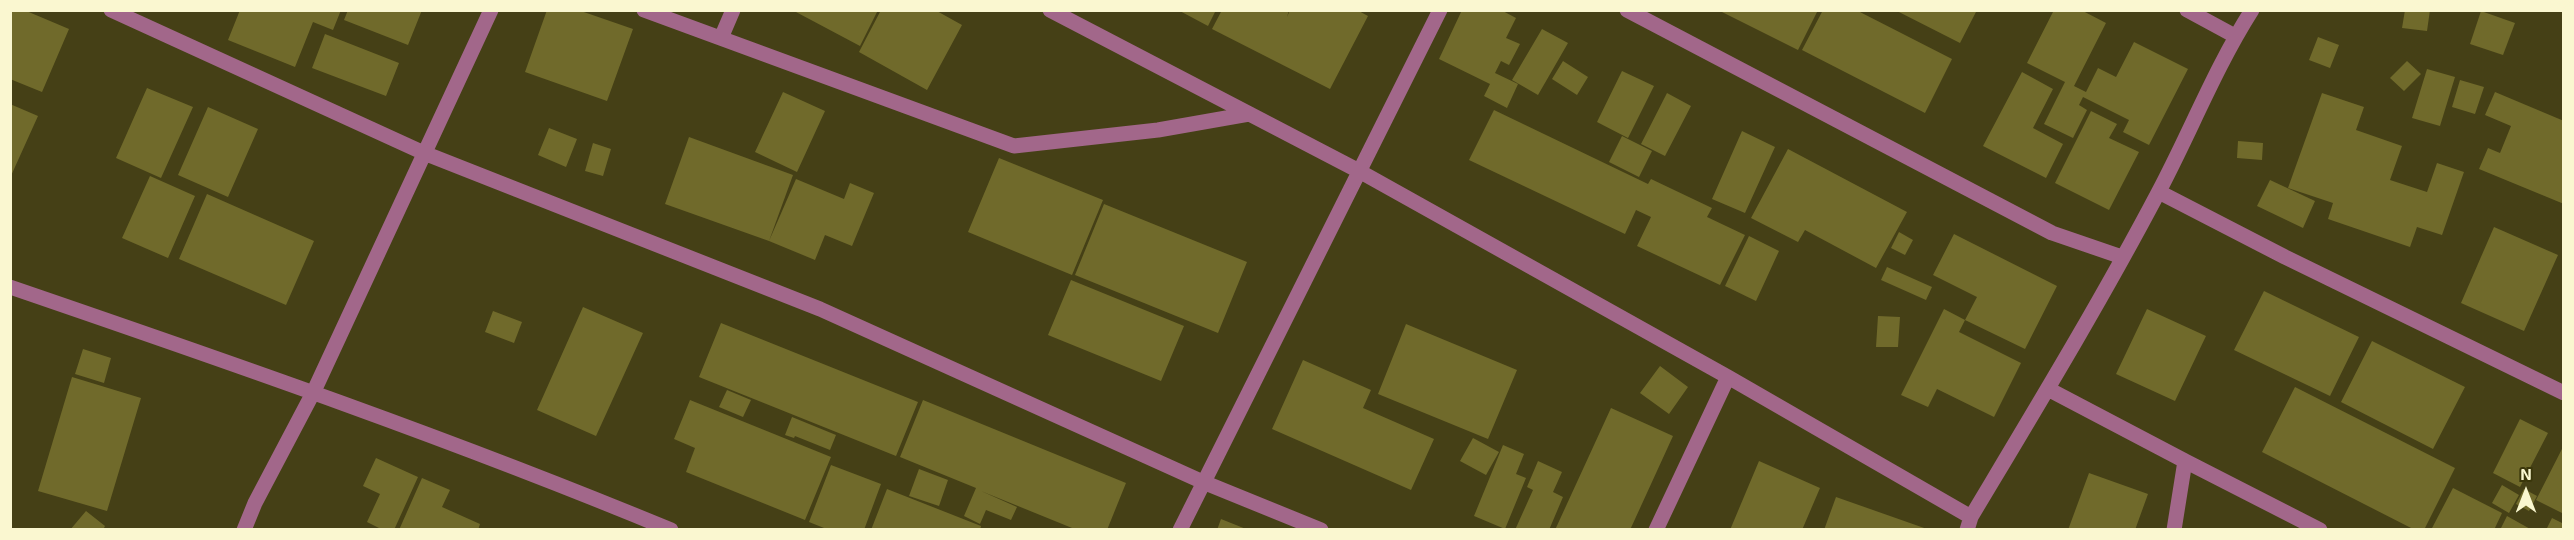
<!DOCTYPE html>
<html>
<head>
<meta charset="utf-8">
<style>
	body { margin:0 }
	#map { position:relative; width:2574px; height:540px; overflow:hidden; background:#454016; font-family:"Exo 2",sans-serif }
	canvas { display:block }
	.frame { position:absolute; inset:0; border:12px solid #faf7d0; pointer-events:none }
	.north { position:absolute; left:2496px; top:462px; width:60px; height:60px; -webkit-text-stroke:4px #3a360a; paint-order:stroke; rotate:0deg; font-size:16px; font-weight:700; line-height:24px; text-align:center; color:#faf7d0 }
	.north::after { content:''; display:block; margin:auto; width:21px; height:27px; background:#faf7d0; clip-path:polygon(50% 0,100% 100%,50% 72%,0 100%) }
</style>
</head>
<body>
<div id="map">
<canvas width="2574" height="540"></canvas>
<div class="frame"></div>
<div class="north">N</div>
</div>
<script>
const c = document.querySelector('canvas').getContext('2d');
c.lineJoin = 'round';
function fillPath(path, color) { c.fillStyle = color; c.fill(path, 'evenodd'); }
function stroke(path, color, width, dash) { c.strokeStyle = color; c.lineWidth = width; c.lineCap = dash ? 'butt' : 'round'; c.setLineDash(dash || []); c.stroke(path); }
fillPath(new Path2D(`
	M 10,10 L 24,10 L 69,29 L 42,92 L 10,79 Z
	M 240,10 L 341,10 L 333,30 L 313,22 L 295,67 L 228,40 Z
	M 348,10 L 422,10 L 408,45 L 344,20 Z
	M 547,10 L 578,10 L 633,29 L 607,101 L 525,72 Z
	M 797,10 L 878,10 L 860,46 L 796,12 Z
	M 881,10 L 935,10 L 962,25 L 927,90 L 859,52 Z
	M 1178,10 L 1216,10 L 1208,26 Z
	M 1222,10 L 1289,10 L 1287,17 L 1290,10 L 1357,10 L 1368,16 L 1330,89 L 1212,29 Z
	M 1462,10 L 1501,10 L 1516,18 L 1506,38 L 1520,44 L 1509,65 L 1501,61 L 1495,73 L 1518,84 L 1507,108 L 1484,96 L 1490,84 L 1439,59 Z
	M 1718,10 L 1818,10 L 1798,50 Z
	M 1823,10 L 1856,10 L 1952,59 L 1925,113 L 1802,50 Z
	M 1895,10 L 1977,10 L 1960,43 Z
	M 2054,10 L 2081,10 L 2106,23 L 2074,86 L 2086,92 L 2098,68 L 2116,77 L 2134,42 L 2188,69 L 2149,145 L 2123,132 L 2129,120 L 2083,97 L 2079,105 L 2087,110 L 2073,138 L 2044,124 L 2065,82 L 2027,63 Z
	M 2405,10 L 2430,10 L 2427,31 L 2402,28 Z
	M 2481,11 L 2515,23 L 2503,55 L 2470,44 Z
	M 1542,29 L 1568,43 L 1538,95 L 1512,80 Z
	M 325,34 L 399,63 L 386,96 L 312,68 Z
	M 2318,37 L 2339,45 L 2330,68 L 2309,60 Z
	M 1563,61 L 1588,77 L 1577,95 L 1552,79 Z
	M 2407,61 L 2421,74 L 2404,91 L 2390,78 Z
	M 2427,69 L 2455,77 L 2440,126 L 2412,118 Z
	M 1622,71 L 1654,86 L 1628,138 L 1597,122 Z
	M 2022,72 L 2053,89 L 2033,128 L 2063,144 L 2046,178 L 1983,146 Z
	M 2460,80 L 2484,87 L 2475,114 L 2452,107 Z
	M 147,88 L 193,107 L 161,178 L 116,158 Z
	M 783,92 L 825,111 L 797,172 L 755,152 Z
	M 2495,92 L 2564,121 L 2564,204 L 2479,169 L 2488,148 L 2500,153 L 2511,126 L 2485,115 Z
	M 1667,93 L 1691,106 L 1665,156 L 1641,144 Z
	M 2322,93 L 2364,107 L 2356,130 L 2402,146 L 2390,180 L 2427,192 L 2437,163 L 2464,172 L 2442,235 L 2417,227 L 2410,247 L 2328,219 L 2333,203 L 2288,188 Z
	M 10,104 L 38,116 L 10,178 Z
	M 208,107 L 258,129 L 228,197 L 178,175 Z
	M 1494,110 L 1648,184 L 1651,179 L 1712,208 L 1707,217 L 1745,235 L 1720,285 L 1637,246 L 1651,217 L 1636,210 L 1625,234 L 1469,160 Z
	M 2091,111 L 2117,124 L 2109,138 L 2139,152 L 2109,210 L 2055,183 Z
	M 549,128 L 577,139 L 566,167 L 538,155 Z
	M 1742,131 L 1775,147 L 1745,213 L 1712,199 Z
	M 1622,136 L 1652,151 L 1639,177 L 1609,162 Z
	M 689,137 L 793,175 L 769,241 L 665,204 Z
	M 2238,141 L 2263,143 L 2262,160 L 2237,158 Z
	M 593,143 L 611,149 L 603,176 L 585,171 Z
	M 1788,149 L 1907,212 L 1876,268 L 1805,230 L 1798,242 L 1751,218 Z
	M 999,158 L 1103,200 L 1072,275 L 968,232 Z
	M 150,176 L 195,196 L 168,258 L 122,238 Z
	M 796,179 L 844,199 L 850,183 L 874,193 L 852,246 L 825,235 L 815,260 L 769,241 Z
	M 2270,180 L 2315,201 L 2303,228 L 2257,206 Z
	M 207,194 L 314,241 L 286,305 L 179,259 Z
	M 1104,204 L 1247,262 L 1218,333 L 1075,275 Z
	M 2494,227 L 2558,255 L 2524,331 L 2461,303 Z
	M 1899,232 L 1913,240 L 1905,255 L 1891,248 Z
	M 1954,234 L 2057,286 L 2025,349 L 1965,320 L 1959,332 L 2021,363 L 1994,417 L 1937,389 L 1928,407 L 1901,395 L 1944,309 L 1965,320 L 1977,297 L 1933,275 Z
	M 1749,236 L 1779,251 L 1756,301 L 1725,286 Z
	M 1887,267 L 1932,287 L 1926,300 L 1881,280 Z
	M 1071,280 L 1184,326 L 1161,381 L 1048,335 Z
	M 2264,291 L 2359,337 L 2330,396 L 2234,350 Z
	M 583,307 L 643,333 L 596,436 L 537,410 Z
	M 2147,309 L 2206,336 L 2175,401 L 2116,374 Z
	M 493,311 L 522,322 L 514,343 L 485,332 Z
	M 1878,316 L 1900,317 L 1898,347 L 1876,347 Z
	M 721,323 L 918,402 L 896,456 L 699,377 Z
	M 1406,324 L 1517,370 L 1488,439 L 1378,394 Z
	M 2372,341 L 2465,387 L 2433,449 L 2341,402 Z
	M 83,349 L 111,358 L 104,383 L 75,374 Z
	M 1303,360 L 1371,390 L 1363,408 L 1434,439 L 1411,490 L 1272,429 Z
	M 1660,366 L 1688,387 L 1669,414 L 1640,393 Z
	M 72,377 L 141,398 L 107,511 L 38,491 Z
	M 2295,387 L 2455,468 L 2424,530 L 2415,530 L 2262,452 Z
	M 727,390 L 751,400 L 743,417 L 719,407 Z
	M 690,400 L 831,457 L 805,520 L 686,472 L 695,448 L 674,439 Z
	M 923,400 L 1126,483 L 1107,530 L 1077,530 L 981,491 L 1017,507 L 1011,520 L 986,510 L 980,524 L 964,516 L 976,488 L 900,457 Z
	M 1611,408 L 1673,436 L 1630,530 L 1555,530 Z
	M 792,417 L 836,435 L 830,450 L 795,436 L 794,438 L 785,435 Z
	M 2520,419 L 2548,433 L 2520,487 L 2493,473 Z
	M 1473,438 L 1499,452 L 1486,475 L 1460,461 Z
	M 1503,445 L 1524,454 L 1516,474 L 1526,478 L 1505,529 L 1474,516 Z
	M 2564,445 L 2564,514 L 2536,500 Z
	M 376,458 L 418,477 L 394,530 L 383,530 L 367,522 L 380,494 L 363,486 Z
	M 1538,461 L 1562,472 L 1553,492 L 1563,497 L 1549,530 L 1515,530 L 1533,490 L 1527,487 Z
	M 1759,461 L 1820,488 L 1802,530 L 1730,530 Z
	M 831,465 L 881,484 L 864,530 L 829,530 L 809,522 Z
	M 919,469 L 948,480 L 939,506 L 909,496 Z
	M 2089,473 L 2148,494 L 2135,530 L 2068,530 Z
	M 422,478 L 450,490 L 442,507 L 480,524 L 478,530 L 399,530 Z
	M 2502,485 L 2519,495 L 2509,513 L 2492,503 Z
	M 2453,488 L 2502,513 L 2494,530 L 2431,530 Z
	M 887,489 L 981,526 L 980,530 L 871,530 Z
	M 2524,489 L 2537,496 L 2529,511 L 2516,504 Z
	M 1836,497 L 1927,529 L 1927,530 L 1824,530 Z
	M 86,511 L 105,526 L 103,530 L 70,530 Z
	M 2507,516 L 2532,530 L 2500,530 Z
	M 2552,518 L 2564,524 L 2564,530 L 2546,530 Z
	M 1221,519 L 1246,529 L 1246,530 L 1217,530 Z`), '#706a2b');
stroke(new Path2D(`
	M 111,10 L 424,153 L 820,309 L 1203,482 L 1321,530
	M 644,10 L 1014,146 L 1158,130 L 1249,114
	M 1050,10 L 1359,171 L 1728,377 L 1971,517
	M 1627,10 L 2052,233 L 2122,257
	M 2187,10 L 2235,36
	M 721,38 L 733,10
	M 2159,192 L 2285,257 L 2564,393
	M 10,287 C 232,363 454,440 671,530
	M 2048,389 L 2185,461 L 2174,530
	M 2185,461 L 2320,530
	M 244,530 L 255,503 L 314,391 L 491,10
	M 1180,530 L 1440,10
	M 1656,530 L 1728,377
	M 1967,530 L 1971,517 C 2035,410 2100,303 2158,193 C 2190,133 2215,68 2252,10`), '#a2678a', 15);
</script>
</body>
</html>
